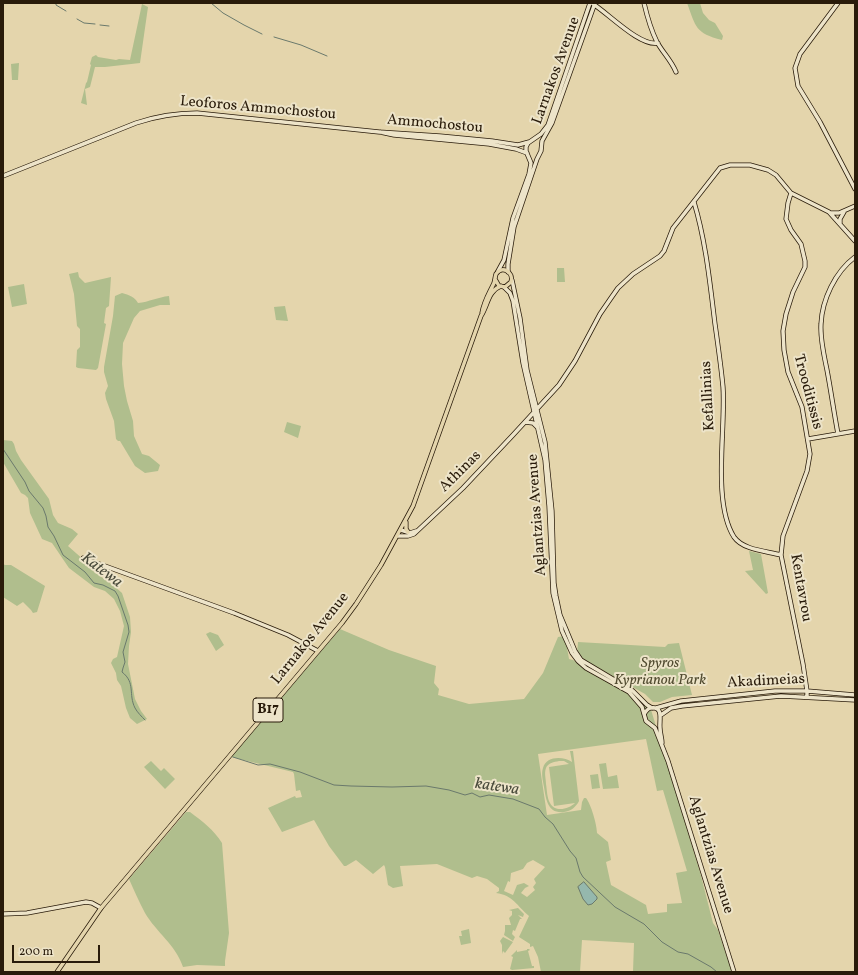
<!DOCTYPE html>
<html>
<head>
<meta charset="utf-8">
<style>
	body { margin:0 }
	#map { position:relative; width:858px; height:975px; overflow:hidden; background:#e4d5ac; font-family:Vollkorn,serif }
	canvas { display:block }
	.frame { position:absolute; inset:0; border:4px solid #291b0a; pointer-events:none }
	.scale { position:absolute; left:12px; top:945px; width:88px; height:18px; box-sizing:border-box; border:2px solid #291b0a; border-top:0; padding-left:5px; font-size:12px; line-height:14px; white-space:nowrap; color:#291b0a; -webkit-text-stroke:3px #ede4c9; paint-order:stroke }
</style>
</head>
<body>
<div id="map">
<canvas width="858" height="975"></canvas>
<div class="frame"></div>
<div class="scale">200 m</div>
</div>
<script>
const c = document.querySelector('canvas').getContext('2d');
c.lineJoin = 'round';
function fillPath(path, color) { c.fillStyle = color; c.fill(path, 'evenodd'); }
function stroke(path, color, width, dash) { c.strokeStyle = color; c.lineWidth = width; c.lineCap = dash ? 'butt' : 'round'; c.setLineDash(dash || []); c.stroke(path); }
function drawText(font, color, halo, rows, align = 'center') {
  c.font = font + ' Vollkorn,serif'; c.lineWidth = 4; c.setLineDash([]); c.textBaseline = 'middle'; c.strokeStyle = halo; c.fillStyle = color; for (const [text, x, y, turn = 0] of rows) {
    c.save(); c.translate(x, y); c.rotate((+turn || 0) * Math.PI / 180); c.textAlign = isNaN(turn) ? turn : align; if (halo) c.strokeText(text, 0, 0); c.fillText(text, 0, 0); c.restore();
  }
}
fillPath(new Path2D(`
	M 687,3 L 700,3 L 703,13 L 709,20 L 715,23 L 723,36 L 722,40 C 695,33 696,27 687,3 Z
	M 142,4 L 148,7 L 140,63 L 105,67 L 95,67 L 90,87 L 85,89 L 87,105 L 81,103 L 86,83 L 87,82 L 91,65 L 90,64 L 92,57 L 96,55 L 98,57 L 116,60 L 119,59 L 130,60 Z
	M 19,63 L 18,80 L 12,80 L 11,64 Z
	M 557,268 L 564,268 L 565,282 L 557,282 Z
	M 78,272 L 79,277 L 85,283 L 111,277 L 109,306 L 106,308 L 104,323 L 106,324 L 98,368 L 96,370 L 78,368 L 76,367 L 77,350 L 80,347 L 80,329 L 77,326 L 74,294 L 69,274 Z
	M 24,284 L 27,304 L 12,307 L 8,287 Z
	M 122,293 C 129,295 135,297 138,303 C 149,302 158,297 169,296 L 170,305 L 160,305 L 140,311 L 134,318 L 123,343 L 122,364 L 124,386 L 127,401 L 133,421 L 134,436 L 142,454 L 149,456 L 160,465 L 158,471 L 145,473 L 135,466 L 120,441 L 118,441 L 116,439 L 114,421 L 106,399 L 105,393 L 108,386 L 104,372 L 104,367 L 113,316 L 115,296 Z
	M 285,306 L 288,321 L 276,320 L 274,307 Z
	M 287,422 L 301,426 L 298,438 L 284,432 Z
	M 3,440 L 12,441 L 14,444 L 16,451 L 21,460 L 49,499 L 53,515 L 58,523 L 72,529 L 78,534 L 68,546 L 85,561 L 94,572 L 113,585 L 122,593 L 130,617 L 131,632 L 129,646 L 128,664 L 135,699 L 141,711 L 147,719 L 137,724 L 130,718 L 126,708 L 121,686 L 117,680 L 116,673 L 111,663 L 113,659 L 117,657 L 124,626 L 120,611 L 114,599 L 105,591 L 94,587 L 69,568 L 52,543 L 42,539 L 30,513 L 28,498 L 25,495 L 21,493 L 3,462 Z
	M 749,551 L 761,554 L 768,593 L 766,594 L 745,571 L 753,570 Z
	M 3,564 L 5,565 L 11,565 L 45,586 L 37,612 L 33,613 L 31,610 L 23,602 L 17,606 L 3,597 Z
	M 340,629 L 389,650 L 436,666 L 434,683 L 439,689 L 438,695 L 469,704 L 524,699 L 543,673 L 558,637 L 565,636 L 569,659 L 573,660 L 644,699 L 649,704 L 652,713 L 700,872 L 713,923 L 718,930 L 732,972 L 633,972 L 634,943 L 582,940 L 580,972 L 541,972 L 538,957 L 533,946 L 530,947 L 530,944 L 519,937 L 529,916 C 517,906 513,895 496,893 L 499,891 L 499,888 L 487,879 L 477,876 L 472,878 L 437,864 L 400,866 L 403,886 L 393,888 L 388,885 L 385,867 L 384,865 L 373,874 L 356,860 L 346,866 L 344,866 L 329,846 L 314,820 L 282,832 L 268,808 L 295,796 L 296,798 L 302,797 L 300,790 L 296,791 L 294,774 L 293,772 L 231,757 ZM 646,739 L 657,791 L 663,790 L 687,871 L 676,873 L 682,903 L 667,904 L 667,912 L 648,914 L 646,905 L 611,885 L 606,862 L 611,860 L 608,842 L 597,833 C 597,825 591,804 586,798 L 584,798 L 582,802 L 581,810 L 547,815 L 538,754 ZM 533,860 L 545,867 L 534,879 L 536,883 L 533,887 L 535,890 L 527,897 L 521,893 L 525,888 L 529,886 L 524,883 L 517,885 L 513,895 L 504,891 L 508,881 L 510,882 L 511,873 L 523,869 L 527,863 Z
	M 210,632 L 218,635 L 224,645 L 216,651 L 206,634 Z
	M 578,642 L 665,647 L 668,644 L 679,643 L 692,695 L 672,697 L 660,702 L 653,702 L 645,694 L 582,659 L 577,654 Z
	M 570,751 L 573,751 L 579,801 C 576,807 571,811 564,812 C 548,814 546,800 544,787 C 543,781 541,774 543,768 C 546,756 563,756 572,762 ZM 559,761 L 564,761 L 569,764 L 549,767 L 554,806 L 575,803 C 569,809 555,813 550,803 C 547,798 547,790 546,784 C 546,779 544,773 546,768 C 548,763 554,762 559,761 Z
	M 151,761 L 161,771 L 164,768 L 175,779 L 165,789 L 144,767 Z
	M 606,763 L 608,777 L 617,775 L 619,788 L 603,789 L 599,764 Z
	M 598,774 L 600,788 L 592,789 L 590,775 Z
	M 186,812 L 190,812 C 202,821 214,830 222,843 L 229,933 L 225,961 L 225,966 L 197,965 L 183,967 C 176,945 156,932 145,913 C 139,902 134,890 129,879 Z
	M 518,908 L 524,914 L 523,917 L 518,915 L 522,919 L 520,919 L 515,931 L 513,930 L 512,934 L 515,937 L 513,941 L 504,935 L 505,931 L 505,925 L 511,925 L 509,918 L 512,915 L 512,911 L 509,910 Z
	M 469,929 L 471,943 L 461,945 L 459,936 L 462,936 L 461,931 Z
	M 503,937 L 513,942 L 505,953 L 503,951 L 502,954 L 502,945 L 500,941 Z
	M 527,949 L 529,949 L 530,950 L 528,951 L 532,966 L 534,966 L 534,968 L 512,970 L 510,969 L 513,957 L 511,956 L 517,950 L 517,952 L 527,950 Z`), '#b0be8d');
const water = new Path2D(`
	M 584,882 L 597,897 L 597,899 L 592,904 L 588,905 L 583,899 L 578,887 Z`);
fillPath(water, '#95b8ad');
stroke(water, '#6a796c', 1);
stroke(new Path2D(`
	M 56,3 L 56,5 L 66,11
	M 211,3 L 223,13 L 244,25 L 262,34
	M 77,19 L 84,23 L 95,24
	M 100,25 L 109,26
	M 274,37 L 301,45 L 327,56
	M 3,449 L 25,482 L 29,491 L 43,508 L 46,516 L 48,527 L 54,536 L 63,555 L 85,572 L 94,583 L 103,585 L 115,591 L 118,596 L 128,625 L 129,632 L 123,652 L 125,662 L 123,668 L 122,672 C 136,683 128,694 135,708 C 137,712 142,717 145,720
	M 233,757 L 258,765 L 270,764 L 300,772 L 334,785 L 351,786 L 392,787 L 426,786 L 449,790 L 465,795 L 472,793 L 480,797 L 489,795 L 513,799 L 539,809 L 545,817 L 553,824 L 570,851 L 576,858 L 580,872 L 583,877 L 615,907 L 644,924 L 662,942 L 678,952 L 688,954 L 711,967 L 717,972`), '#6a796c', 1);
const secondary = new Path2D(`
	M 644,3 C 647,16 651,30 657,42 C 663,53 671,60 676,72
	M 838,3 L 800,54 L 795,68 L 798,86 L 820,122 L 855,189
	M 593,4 C 608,13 640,47 658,43
	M 380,132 L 394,135 L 489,144 L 516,149 L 527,153
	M 3,176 L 136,123 C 157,116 174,113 197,113 L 379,132 L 440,136 L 492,141 L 518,145 L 529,142
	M 791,193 L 788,203 L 786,219 L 791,230 L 801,244 L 805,261 L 805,267 L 793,292 L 786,314 L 783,331 L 784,350 L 788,372 L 802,407 L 810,454 L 807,471 L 783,536 L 781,555 L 803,664 L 807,691 L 807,697
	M 694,202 C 706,242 710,284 715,324 C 718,345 721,366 723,387 C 726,429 712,502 734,537 C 743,550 766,551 781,555
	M 830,213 L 839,213 L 855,206
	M 840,223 L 840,219 L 844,212
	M 498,271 L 504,260 L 513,218 L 529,174 L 531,163 L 526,151 L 526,147 L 528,143 L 541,134 L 548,125 L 590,3
	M 508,272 L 508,264 L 514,227 L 537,159 L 541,151 L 542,141 L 552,123 L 595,3
	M 512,280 L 520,318 L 527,370 L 545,442 L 552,511 L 554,583 L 556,596 L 560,615 L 575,651 L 581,660 L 633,691 L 647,705 L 652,708
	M 504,287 L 510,293 L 513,301 L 523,363 L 545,460 L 549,506 L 553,593 L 562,631 L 572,653 L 578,661 L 586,668 L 629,692 L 642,707 L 646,721 L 655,728 L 668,761 L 734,972
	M 525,422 L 533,423 L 537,427
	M 838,434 C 834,413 831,391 827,370 C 824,355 820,339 821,324 C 822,300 835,272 855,257
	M 808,439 L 855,431
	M 401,530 L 410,533 L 416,531
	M 398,536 L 408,536 L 414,534 L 463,488 L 513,435 L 559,385 L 575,361 L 600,314 L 611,298 L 618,288 L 633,274 L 660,256 L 664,251 L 673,228 L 720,168 L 730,165 L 750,165 L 768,170 L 776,175 L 791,193 L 829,212 L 855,241
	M 83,558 L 234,613 L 288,635 L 318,651
	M 656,708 L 681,701 L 775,691 L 807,691 L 855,695
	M 644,714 C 646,711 648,708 651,708 C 664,706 659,721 660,728 C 660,733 662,738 662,743
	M 661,715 L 671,708 L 682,706 L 781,696 L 855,700
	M 3,914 L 27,913 L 86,902 L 92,903 L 101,908`);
const primary = new Path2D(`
	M 482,313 C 484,301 489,294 494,283 C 495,280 495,277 496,274 C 502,265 514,272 511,282 L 505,287 L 499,286 L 495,279
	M 406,522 L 406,529 L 408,532
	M 57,972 L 101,908 L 342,623 L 356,604 L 381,565 L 413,506 L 481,316 C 488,305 488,291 501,286`);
stroke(secondary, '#291b0a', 5);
stroke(primary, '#291b0a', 5);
stroke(secondary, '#ede4c9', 3.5);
stroke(primary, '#e4d5ac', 3.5);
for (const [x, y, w] of [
	[268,710,30]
]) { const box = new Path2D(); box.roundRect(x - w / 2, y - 12, w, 24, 3); c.fillStyle = '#ede4c9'; c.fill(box); stroke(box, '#291b0a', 1); }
drawText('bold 14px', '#291b0a', null, [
	["B17",268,710]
]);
drawText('15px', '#291b0a', '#ede4c9', [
	["Larnakos Avenue",557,71,-70],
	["Leoforos Ammochostou",258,109,5],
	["Ammochostou",435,125,5],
	["Trooditissis",807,392,75],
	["Kefallinias",709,396,-93],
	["Athinas",461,472,-45],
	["Aglantzias Avenue",538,515,-94],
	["Kentavrou",800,588,80],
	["Larnakos Avenue",311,639,-51],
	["Akadimeias",766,682,-3],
	["Aglantzias Avenue",710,855,73]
]);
drawText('italic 15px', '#524c31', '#ede4c9', [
	["Spyros",660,664],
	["Kyprianou Park",660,681]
]);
drawText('italic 16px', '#494a3b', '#ede4c9', [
	["Katewa",101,571,37],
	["katewa",497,788,8]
]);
</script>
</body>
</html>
